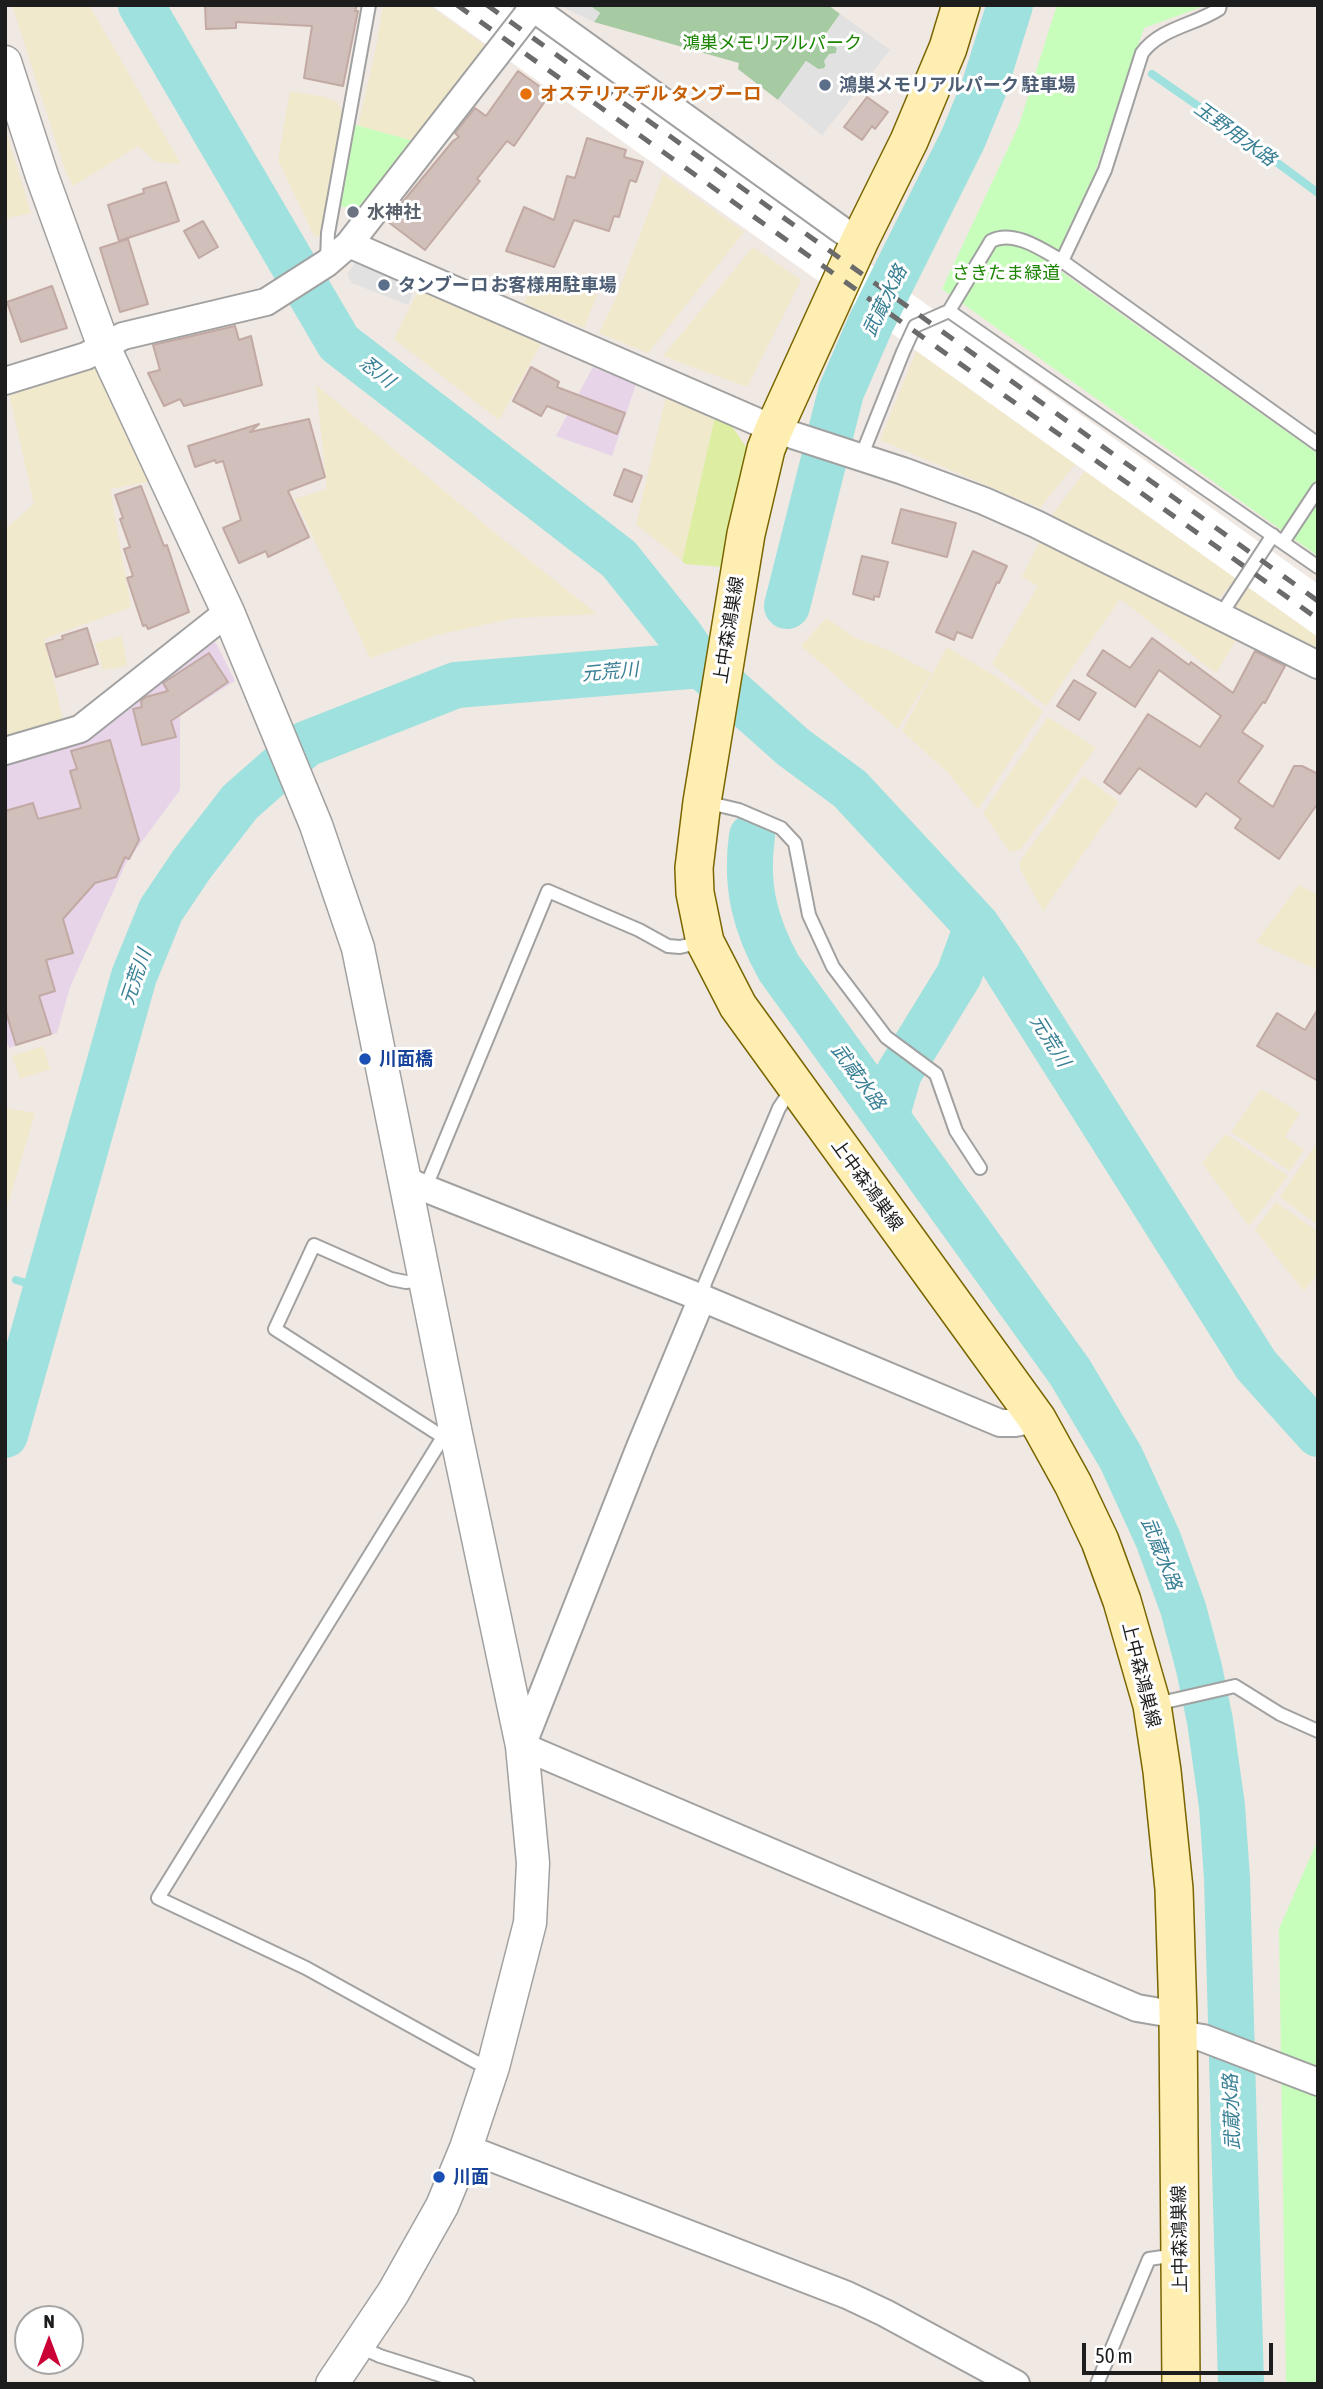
<!DOCTYPE html>
<html>
<head>
<meta charset="utf-8">
<style>
	body { margin:0 }
	#map { position:relative; width:1323px; height:2389px; overflow:hidden; background:#f0e8e2; font-family:"Asap Condensed",sans-serif }
	canvas { display:block }
	.frame { position:absolute; inset:0; border:7px solid #1d1d1d; pointer-events:none }
	.north { position:absolute; left:14px; top:2305px; width:70px; height:70px; box-sizing:border-box; background:#fff; border:2px solid #a5a5a5; border-radius:50%; rotate:0deg; font-size:19px; font-weight:700; line-height:28px; text-align:center; color:#1d1d1d }
	.north::after { content:''; display:block; margin:auto; width:24px; height:32px; background:#cb0037; clip-path:polygon(50% 0,100% 100%,50% 72%,0 100%) }
	.scale { position:absolute; left:1082px; top:2343px; width:191px; height:32px; box-sizing:border-box; border:4px solid #1d1d1d; border-top:0; padding-left:9px; font-size:21px; line-height:24px; white-space:nowrap; color:#1d1d1d; -webkit-text-stroke:5px #fff; paint-order:stroke }
</style>
</head>
<body>
<div id="map">
<canvas width="1323" height="2389"></canvas>
<div class="frame"></div>
<div class="north">N</div>
<div class="scale">50 m</div>
</div>
<script>
const c = document.querySelector('canvas').getContext('2d');
c.lineJoin = 'round';
function fillPath(path, color) { c.fillStyle = color; c.fill(path, 'evenodd'); }
function stroke(path, color, width, dash) { c.strokeStyle = color; c.lineWidth = width; c.lineCap = dash ? 'butt' : 'round'; c.setLineDash(dash || []); c.stroke(path); }
function drawText(font, color, halo, rows, align = 'center') {
  c.font = font + ' "Asap Condensed","Noto Sans JP",sans-serif'; c.lineWidth = 6; c.setLineDash([]); c.textBaseline = 'middle'; c.strokeStyle = halo; c.fillStyle = color; for (const [text, x, y, turn = 0] of rows) {
    c.save(); c.translate(x, y); c.rotate((+turn || 0) * Math.PI / 180); c.textAlign = isNaN(turn) ? turn : align; if (halo) c.strokeText(text, 0, 0); c.fillText(text, 0, 0); c.restore();
  }
}
fillPath(new Path2D(`
	M 593,367 L 636,384 L 612,456 L 556,436 Z
	M 208,642 L 216,643 L 235,681 L 180,716 L 180,790 L 126,863 L 70,987 L 57,1033 L 9,1048 L 5,1034 L 5,765 L 80,742 Z`), '#e7d4e9');
fillPath(new Path2D(`
	M 12,5 L 89,5 L 181,164 L 156,162 L 138,146 L 73,186 L 65,170 Z
	M 383,5 L 428,5 L 490,49 L 414,141 L 358,126 L 376,48 Z
	M 290,91 L 329,98 L 337,102 L 341,109 L 342,117 L 321,236 L 314,236 L 278,160 Z
	M 5,128 L 31,213 L 5,219 Z
	M 663,174 L 744,232 L 648,353 L 599,333 L 616,298 Z
	M 753,247 L 801,280 L 747,387 L 663,356 Z
	M 538,272 L 597,295 L 584,328 L 524,303 Z
	M 419,289 L 541,344 L 499,420 L 394,339 Z
	M 916,351 L 1075,464 L 1040,508 L 880,440 Z
	M 87,367 L 95,369 L 148,482 L 110,489 L 131,607 L 44,639 L 65,728 L 5,746 L 5,526 L 9,526 L 34,504 L 9,393 Z
	M 316,385 L 505,541 L 597,614 L 515,618 L 437,635 L 370,658 L 295,499 L 327,489 Z
	M 666,397 L 715,417 L 682,561 L 636,524 Z
	M 1085,471 L 1236,578 L 1219,598 L 1209,598 L 1052,515 Z
	M 1041,539 L 1238,637 L 1216,673 L 1120,599 L 1046,706 L 992,664 L 1038,586 L 1022,577 Z
	M 1246,586 L 1318,637 L 1318,653 L 1232,609 Z
	M 826,618 L 855,638 L 888,650 L 932,673 L 898,729 L 801,646 Z
	M 122,636 L 127,666 L 103,670 L 95,643 Z
	M 947,647 L 995,676 L 1043,711 L 978,809 L 947,772 L 902,731 Z
	M 1048,717 L 1096,748 L 1020,850 L 1010,852 L 983,813 Z
	M 1083,776 L 1119,802 L 1043,911 L 1020,869 L 1020,861 Z
	M 1299,885 L 1318,895 L 1318,970 L 1256,942 Z
	M 43,1046 L 50,1069 L 20,1079 L 12,1056 Z
	M 1261,1089 L 1300,1113 L 1285,1137 L 1304,1150 L 1290,1171 L 1231,1132 Z
	M 5,1108 L 35,1113 L 5,1214 Z
	M 1226,1134 L 1288,1176 L 1249,1226 L 1202,1163 Z
	M 1318,1141 L 1318,1225 L 1280,1197 Z
	M 1276,1202 L 1318,1232 L 1318,1273 L 1304,1291 L 1255,1230 Z`), '#f0e9cc');
fillPath(new Path2D(`
	M 715,417 L 731,425 L 749,451 L 724,567 L 685,564 L 682,561 Z`), '#ddeea3');
fillPath(new Path2D(`
	M 589,5 L 828,5 L 840,14 L 823,38 L 837,48 L 836,53 L 832,55 L 823,70 L 818,69 L 806,61 L 778,100 L 738,69 L 739,63 L 594,22 L 600,13 Z`), '#a6caa1');
fillPath(new Path2D(`
	M 1057,5 L 1207,5 L 1144,28 L 1095,172 L 1055,258 L 1056,268 L 1318,454 L 1318,556 L 942,289 L 1019,125 Z
	M 355,125 L 414,141 L 359,210 L 340,206 Z
	M 1318,1839 L 1318,2384 L 1286,2384 L 1279,1929 Z`), '#c8febb');
fillPath(new Path2D(`
	M 558,5 L 589,5 L 600,13 L 594,22 Z
	M 840,14 L 890,50 L 822,135 L 778,100 L 806,61 L 818,69 L 826,68 L 824,61 L 829,54 L 836,53 L 837,48 L 823,39 Z
	M 355,263 L 415,287 L 408,305 L 352,283 L 347,274 Z`), '#e1e1e1');
fillPath(new Path2D(`
	M 431,5 L 507,5 L 1318,584 L 1318,637 Z`), '#fff');
stroke(new Path2D(`
	M 1152,74 L 1240,135 L 1318,193
	M 16,1280 L 46,1289`), '#9fe1de', 8);
stroke(new Path2D(`
	M 141,5 L 339,343 L 619,559 L 679,634 L 701,665 L 793,747 L 850,789 L 977,926 L 1003,964 L 1256,1365 L 1318,1434
	M 787,606 L 841,392 L 870,325 L 963,139 L 984,88 L 1010,5
	M 752,836 C 745,886 755,925 779,968 L 1070,1372 L 1121,1458 L 1158,1539 L 1183,1608 L 1199,1668 L 1210,1721 L 1222,1806 L 1227,1878 L 1241,2384
	M 886,1117 L 899,1073 L 959,975 L 977,926
	M 5,1435 L 134,976 L 161,910 L 192,864 L 240,802 L 306,744 L 456,685 L 701,665`), '#9fe1de', 46);
const building = new Path2D(`
	M 205,5 L 357,5 L 355,11 L 358,11 L 343,86 L 304,78 L 312,26 L 236,22 L 236,28 L 206,29 Z
	M 518,71 L 550,94 L 514,146 L 507,141 L 477,179 L 480,181 L 425,250 L 387,221 L 453,141 L 459,137 L 455,133 L 475,108 L 486,116 Z
	M 867,97 L 888,112 L 875,129 L 872,126 L 862,140 L 844,127 Z
	M 587,138 L 626,150 L 624,157 L 643,162 L 636,182 L 630,180 L 619,217 L 614,216 L 609,231 L 574,220 L 554,267 L 506,251 L 524,207 L 554,220 L 567,176 L 575,178 Z
	M 166,182 L 179,221 L 119,241 L 108,205 L 144,193 L 143,189 Z
	M 203,221 L 218,247 L 199,258 L 184,231 Z
	M 128,239 L 148,304 L 120,312 L 100,248 Z
	M 52,286 L 67,328 L 21,342 L 7,302 Z
	M 235,326 L 239,340 L 251,336 L 262,385 L 184,406 L 180,399 L 164,406 L 148,373 L 160,370 L 153,345 Z
	M 531,367 L 559,382 L 557,387 L 625,413 L 617,434 L 547,406 L 541,416 L 513,401 Z
	M 309,419 L 325,477 L 288,491 L 309,537 L 268,557 L 266,551 L 239,563 L 223,528 L 241,520 L 223,461 L 216,463 L 215,460 L 195,467 L 188,446 L 259,424 L 250,432 Z
	M 624,469 L 642,476 L 632,502 L 614,495 Z
	M 141,486 L 164,546 L 167,545 L 189,612 L 148,629 L 146,625 L 143,626 L 127,578 L 133,576 L 124,549 L 130,547 L 120,519 L 123,518 L 115,495 Z
	M 901,509 L 956,523 L 947,557 L 892,543 Z
	M 973,551 L 1007,566 L 999,583 L 997,582 L 972,638 L 957,632 L 954,640 L 936,632 Z
	M 862,556 L 888,562 L 879,597 L 874,596 L 874,600 L 853,594 Z
	M 87,628 L 98,664 L 56,677 L 46,644 L 63,639 L 62,636 Z
	M 1152,638 L 1189,665 L 1191,662 L 1233,693 L 1255,651 L 1285,666 L 1265,703 L 1263,702 L 1242,732 L 1263,746 L 1238,782 L 1273,807 L 1294,766 L 1302,766 L 1318,774 L 1318,803 L 1279,859 L 1235,828 L 1241,819 L 1206,793 L 1196,807 L 1139,768 L 1120,794 L 1104,782 L 1148,714 L 1200,747 L 1221,716 L 1159,670 L 1135,707 L 1087,675 L 1103,650 L 1130,668 Z
	M 209,653 L 228,682 L 171,721 L 176,737 L 142,745 L 133,709 L 142,707 L 141,701 L 146,697 L 168,691 L 163,683 Z
	M 1074,680 L 1096,693 L 1079,720 L 1057,706 Z
	M 110,740 L 139,840 L 129,859 L 125,857 L 116,877 L 95,883 L 63,919 L 73,953 L 46,960 L 55,991 L 39,996 L 51,1034 L 16,1045 L 5,1009 L 5,811 L 33,803 L 38,819 L 81,808 L 70,771 L 77,769 L 71,751 Z
	M 1318,1009 L 1318,1081 L 1257,1046 L 1277,1013 L 1305,1030 Z`);
fillPath(building, '#d0bfbb');
stroke(building, '#c2a9a3', 2);
const service = new Path2D(`
	M 327,260 L 328,233 L 369,5
	M 1062,261 L 1105,170 L 1142,53 C 1160,28 1195,25 1219,9 L 1220,5
	M 949,311 L 1318,567
	M 861,457 L 903,352 L 915,326 L 949,311 L 991,241 C 1013,229 1043,250 1062,261 L 1318,444
	M 1283,542 L 1318,489
	M 1220,616 L 1273,535
	M 705,802 L 739,810 L 781,828 L 795,843 L 809,915 L 833,967 L 886,1037 L 936,1074 L 956,1131 L 980,1168
	M 425,1189 L 548,891 L 639,930 L 668,946 L 680,947 L 702,942
	M 423,1280 L 406,1282 L 391,1279 L 314,1245 L 275,1329 L 443,1437 L 449,1436
	M 702,1298 L 705,1283 L 779,1108 L 785,1099 L 797,1090
	M 443,1437 L 158,1898 L 306,1968 L 476,2062 L 492,2067
	M 1156,1704 L 1235,1686 L 1280,1714 L 1318,1731
	M 358,2346 L 380,2356 L 468,2384
	M 1097,2384 L 1149,2259 L 1176,2255`);
const minor = new Path2D(`
	M 529,5 L 843,231 L 860,240
	M 349,244 L 774,429 L 903,471 L 984,501 L 1036,524 L 1318,665
	M 5,381 L 86,356 L 123,336 L 266,302 L 327,263 L 349,244 L 535,5
	M 5,751 L 80,729 L 228,612
	M 404,1180 L 702,1298 L 1000,1423 L 1015,1423 L 1037,1419
	M 702,1298 L 640,1447 L 522,1746 L 1137,2008 L 1178,2015
	M 1178,2034 L 1203,2038 L 1318,2082
	M 466,2148 L 847,2295 L 885,2313 L 1016,2384`);
const tertiary = new Path2D(`
	M 5,62 L 42,176 L 104,347 L 228,612 L 316,825 L 358,948 L 456,1434 L 522,1746 L 533,1863 L 530,1923 L 493,2067 L 466,2148 L 442,2206 L 393,2293 L 332,2384`);
const secondary = new Path2D(`
	M 961,5 L 948,48 L 909,141 L 860,240 L 774,429 L 766,449 L 746,534 L 702,802 L 694,868 L 695,893 L 705,942 L 738,1006 L 1037,1419 L 1073,1484 L 1100,1541 L 1122,1601 L 1152,1705 L 1162,1771 L 1174,1889 L 1178,2015 L 1181,2384`);
stroke(service, '#a1a1a1', 16);
stroke(minor, '#a1a1a1', 30);
stroke(tertiary, '#a1a1a1', 35);
stroke(secondary, '#796500', 40);
stroke(service, '#fff', 12);
stroke(minor, '#fff', 26);
stroke(tertiary, '#fff', 32);
stroke(secondary, '#ffeeb1', 37);
stroke(new Path2D(`
	M 457,5 L 1318,619
	M 487,5 L 1318,601`), '#6b6b6b', 5, [14, 14]);
for (const [x, y, r, color] of [
	[825,85,7,"#5c6f8a"],
	[526,94,7,"#e8710a"],
	[353,212,7,"#6b7280"],
	[384,285,7,"#5c6f8a"],
	[365,1059,7,"#1a4fb4"],
	[439,2177,7,"#1a4fb4"]
]) { const dot = new Path2D(); dot.arc(x, y, r, 0, 2 * Math.PI); c.fillStyle = color; c.fill(dot); stroke(dot, '#fff', 2.5); }
drawText('18px', '#1b8502', '#fff', [
	["鴻巣メモリアルパーク",772,43],
	["さきたま緑道",1006,273]
]);
drawText('bold 18px', '#4e5e75', '#fff', [
	["鴻巣メモリアルパーク 駐車場",839,85],
	["タンブーロ お客様用駐車場",398,285]
], 'left');
drawText('bold 18px', '#c56008', '#fff', [
	["オステリア デル タンブーロ",540,94]
], 'left');
drawText('bold 18px', '#5b616d', '#fff', [
	["水神社",367,212]
], 'left');
drawText('18px', '#1d1d1d', '#fff', [
	["上中森鴻巣線",729,630,-81],
	["上中森鴻巣線",867,1185,54],
	["上中森鴻巣線",1141,1675,76],
	["上中森鴻巣線",1180,2239,-91]
]);
drawText('bold 18px', '#164399', '#fff', [
	["川面橋",379,1059],
	["川面",453,2177]
], 'left');
drawText('italic 19px', '#387f94', '#fff', [
	["玉野用水路",1235,134,36],
	["武蔵水路",885,301,-64],
	["忍川",377,372,38],
	["元荒川",610,672,-5],
	["元荒川",136,977,-71],
	["元荒川",1050,1041,58],
	["武蔵水路",858,1077,54],
	["武蔵水路",1161,1554,68],
	["武蔵水路",1232,2112,-92]
]);
</script>
</body>
</html>
